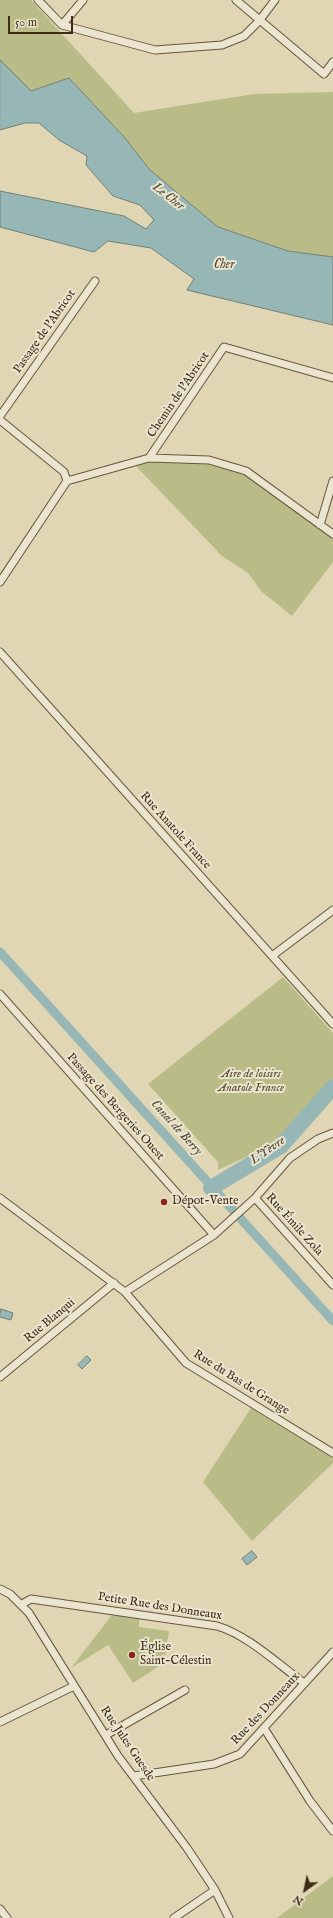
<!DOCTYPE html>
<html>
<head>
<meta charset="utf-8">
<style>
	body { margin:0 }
	#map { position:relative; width:333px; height:1918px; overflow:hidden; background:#e0d6b3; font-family:"IM FELL English",serif }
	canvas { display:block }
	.north { position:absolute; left:285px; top:1870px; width:40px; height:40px; -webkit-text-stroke:3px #ebe4ce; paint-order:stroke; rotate:213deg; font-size:11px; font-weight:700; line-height:16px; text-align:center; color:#3d2c16 }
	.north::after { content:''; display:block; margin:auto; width:14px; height:18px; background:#3d2c16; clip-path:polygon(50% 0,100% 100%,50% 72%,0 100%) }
	.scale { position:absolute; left:8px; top:16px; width:65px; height:18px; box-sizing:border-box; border:2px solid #3d2c16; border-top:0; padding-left:5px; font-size:12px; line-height:14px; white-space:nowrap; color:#3d2c16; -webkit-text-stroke:3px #ebe4ce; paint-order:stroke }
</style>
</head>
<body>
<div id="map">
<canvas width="333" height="1918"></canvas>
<div class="north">N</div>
<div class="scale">50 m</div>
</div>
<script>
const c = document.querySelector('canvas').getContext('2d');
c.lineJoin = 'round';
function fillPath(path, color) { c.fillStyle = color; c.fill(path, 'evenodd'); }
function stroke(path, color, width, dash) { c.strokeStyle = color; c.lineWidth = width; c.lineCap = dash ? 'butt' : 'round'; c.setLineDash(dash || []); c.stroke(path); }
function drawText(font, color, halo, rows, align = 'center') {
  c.font = font + ' "IM FELL English",serif'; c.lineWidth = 4; c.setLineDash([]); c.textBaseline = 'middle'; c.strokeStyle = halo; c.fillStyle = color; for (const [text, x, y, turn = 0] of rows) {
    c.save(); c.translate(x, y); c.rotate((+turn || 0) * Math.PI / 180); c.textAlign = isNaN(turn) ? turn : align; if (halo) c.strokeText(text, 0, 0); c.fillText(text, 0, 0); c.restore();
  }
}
fillPath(new Path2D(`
	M 0,0 L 31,0 L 134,113 L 254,94 L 333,92 L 333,257 L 288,251 L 218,227 L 149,169 L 125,138 L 69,78 L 31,92 L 0,60 Z
	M 146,460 L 208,462 L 245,473 L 333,536 L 333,562 L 292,616 L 262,592 L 248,573 L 222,556 L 134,464 Z
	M 283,977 L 333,1033 L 333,1078 L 294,1130 L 252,1154 L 218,1170 L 218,1162 L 148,1084 Z
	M 251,1408 L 333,1458 L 333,1463 L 252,1541 L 203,1482 Z
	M 112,1615 L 139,1619 L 139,1627 L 169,1631 L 164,1663 L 133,1683 L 108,1645 L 71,1668 Z
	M 333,1876 L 333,1918 L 277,1918 Z`), '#babc88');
const water = new Path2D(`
	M 0,60 L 31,91 L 69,78 L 125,138 L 149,169 L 218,227 L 288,251 L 333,257 L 333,325 L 187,290 L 194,279 L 151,248 L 108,241 L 94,252 L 0,227 L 0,191 L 124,216 L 146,229 L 154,220 L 140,205 L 113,196 L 86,165 L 87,156 L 59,140 L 39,123 L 25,123 L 0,130 Z
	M 1,1309 L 13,1313 L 11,1320 L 0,1317 Z
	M 87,1356 L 91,1360 L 82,1369 L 78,1365 Z
	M 252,1551 L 257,1557 L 247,1565 L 242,1559 Z`);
fillPath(water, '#97b7b6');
stroke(water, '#737f76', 1);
stroke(new Path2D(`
	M 0,952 L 333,1321`), '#97b7b6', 9);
stroke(new Path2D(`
	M 211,1188 L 281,1146 L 333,1087`), '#97b7b6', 16);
const street = new Path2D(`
	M 38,0 L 62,25
	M 83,0 L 62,25 L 155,50 L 222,45 L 244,36 L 259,21 L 275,0
	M 236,0 L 324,74 L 333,62
	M 0,416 L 95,281
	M 0,420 L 64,472 L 67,481 L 0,582
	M 149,458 L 209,460 L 246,471 L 333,534
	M 67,481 L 149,458 L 224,347 L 333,378
	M 320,525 L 333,481
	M 0,652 L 333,1024
	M 272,956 L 333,910
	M 0,994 L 214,1235
	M 0,1198 L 125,1292 L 186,1363 L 333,1453
	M 255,1198 L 333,1285
	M 125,1292 L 214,1235 L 255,1198 L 290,1158 L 318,1139 L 333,1133
	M 0,1377 L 114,1283
	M 0,1589 L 10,1594 L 29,1613 L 118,1756 L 187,1848 L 215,1890 L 229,1918
	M 22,1604 L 31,1599 L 217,1626 C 248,1635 279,1665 304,1683
	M 0,1722 L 74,1686
	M 264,1728 L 310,1801 L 333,1831
	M 106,1735 L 185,1690
	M 134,1776 L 214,1764 L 240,1754 L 333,1652
	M 0,1909 L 7,1918
	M 174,1918 L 215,1890`);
stroke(street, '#66563d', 9);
stroke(street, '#ebe4ce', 7);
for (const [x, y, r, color] of [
	[164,1202,4,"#8f2418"],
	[132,1655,4,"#8f2418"]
]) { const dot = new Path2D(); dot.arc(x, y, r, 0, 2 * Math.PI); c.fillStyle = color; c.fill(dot); stroke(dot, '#ebe4ce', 1.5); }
drawText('12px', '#3d2c16', '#ebe4ce', [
	["Passage de l'Abricot",45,332,-55],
	["Chemin de l'Abricot",179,395,-56],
	["Rue Anatole France",175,831,48],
	["Passage des Bergeries Ouest",115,1107,48],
	["Rue Émile Zola",294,1225,48],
	["Rue Blanqui",50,1321,-40],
	["Rue du Bas de Grange",241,1383,32],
	["Petite Rue des Donneaux",160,1607,9],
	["Rue des Donneaux",266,1709,-47],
	["Rue Jules Guesde",127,1744,56]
]);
drawText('italic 12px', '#56492d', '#ebe4ce', [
	["Aire de loisirs",251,1075],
	["Anatole France",251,1089]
]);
drawText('12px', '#3d2c16', '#ebe4ce', [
	["Dépot-Vente",172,1202],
	["Église",140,1648],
	["Saint-Célestin",140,1662]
], 'left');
drawText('italic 13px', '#4f4836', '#ebe4ce', [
	["Le Cher",168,197,38],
	["Cher",224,265],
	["Canal de Berry",176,1128,48],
	["L'Yèvre",268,1151,-35]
]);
</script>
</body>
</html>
